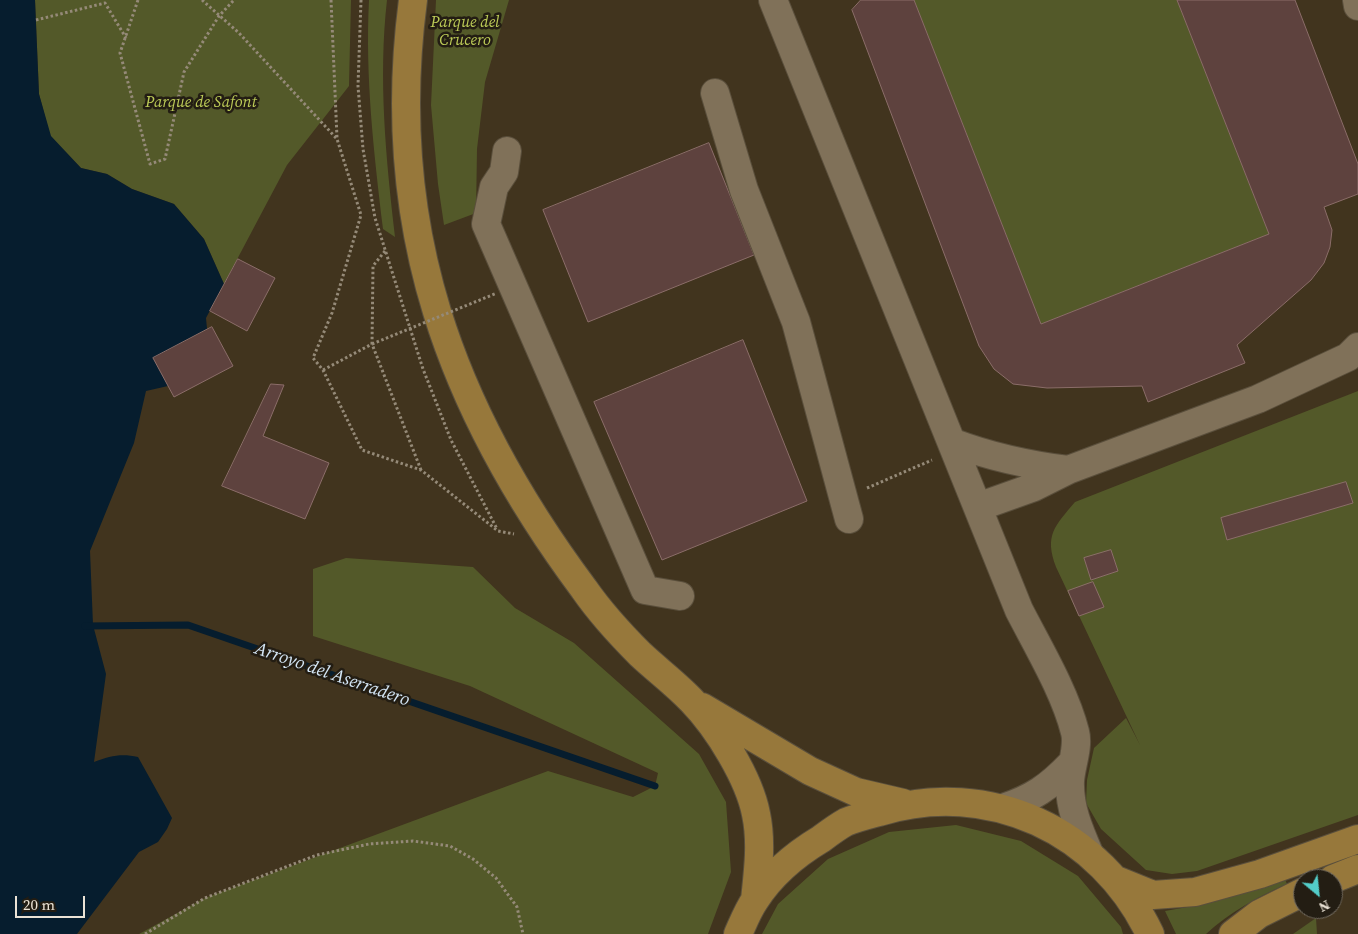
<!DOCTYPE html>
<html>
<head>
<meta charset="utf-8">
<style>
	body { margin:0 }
	#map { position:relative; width:1358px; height:934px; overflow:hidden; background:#41341e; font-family:"Source Serif 4",serif }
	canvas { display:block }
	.north { position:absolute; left:1293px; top:869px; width:50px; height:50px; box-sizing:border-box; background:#231d13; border:1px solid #736c61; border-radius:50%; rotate:152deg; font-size:14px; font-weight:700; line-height:20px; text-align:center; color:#eae2d5 }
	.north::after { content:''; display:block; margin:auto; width:18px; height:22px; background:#53cdc9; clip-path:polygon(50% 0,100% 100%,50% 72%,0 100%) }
	.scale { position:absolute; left:15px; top:896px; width:70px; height:22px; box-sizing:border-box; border:2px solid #eae2d5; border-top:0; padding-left:6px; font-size:15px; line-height:18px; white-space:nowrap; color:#eae2d5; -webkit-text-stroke:4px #231d13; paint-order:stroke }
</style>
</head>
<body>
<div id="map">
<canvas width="1358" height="934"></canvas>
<div class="north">N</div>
<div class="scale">20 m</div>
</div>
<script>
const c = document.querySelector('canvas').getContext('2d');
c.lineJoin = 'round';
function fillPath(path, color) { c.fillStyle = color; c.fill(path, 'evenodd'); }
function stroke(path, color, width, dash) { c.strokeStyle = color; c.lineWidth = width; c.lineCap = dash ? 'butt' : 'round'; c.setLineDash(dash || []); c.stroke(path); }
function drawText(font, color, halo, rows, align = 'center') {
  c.font = font + ' "Source Serif 4",serif'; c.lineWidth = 5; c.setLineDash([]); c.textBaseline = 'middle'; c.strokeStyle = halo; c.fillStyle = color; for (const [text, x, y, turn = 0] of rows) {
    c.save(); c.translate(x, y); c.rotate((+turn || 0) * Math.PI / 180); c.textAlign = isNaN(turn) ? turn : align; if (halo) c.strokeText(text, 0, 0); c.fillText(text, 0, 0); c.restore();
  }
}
fillPath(new Path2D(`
	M 35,0 L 351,0 L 349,86 L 287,165 L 224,284 L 204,239 L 174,204 L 132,189 L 107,174 L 81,168 L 50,136 L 39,94 Z
	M 369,0 L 387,0 C 378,79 386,159 395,237 L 383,229 C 374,153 365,77 369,0 Z
	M 436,0 L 509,0 L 485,82 L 477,149 L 476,213 L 444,225 L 438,184 L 431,105 Z
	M 914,0 L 1177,0 L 1269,234 L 1041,324 Z
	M 1358,391 L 1358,815 L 1197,871 L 1172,874 L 1146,870 L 1101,829 L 1086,803 L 1087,780 L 1094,748 L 1126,718 L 1140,745 L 1056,567 C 1044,535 1055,526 1075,502 Z
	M 346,558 L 473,567 L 515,608 L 574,643 L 699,754 L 726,802 L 731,872 L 708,934 L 139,934 L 205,898 L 548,771 L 633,797 L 655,786 L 658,773 L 470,686 L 313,636 L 313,569 Z
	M 956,825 L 1021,841 L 1078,876 L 1121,927 L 1123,934 L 762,934 L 778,904 L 828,859 L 889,832 Z
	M 1284,877 L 1287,884 C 1257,897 1230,912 1206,934 L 1176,934 L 1165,911 L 1204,904 Z
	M 1316,918 L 1317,934 L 1293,934 Z`), '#535929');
fillPath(new Path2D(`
	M 0,0 L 35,0 L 39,94 L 51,136 L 81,168 L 107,174 L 132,189 L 174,204 L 204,239 L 224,284 L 206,318 L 207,329 L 154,358 L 168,386 L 146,391 L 134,443 L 90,551 L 93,625 L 106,674 L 94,762 C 110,756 121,753 138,757 L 172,818 L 167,829 L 158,842 L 139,852 L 77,934 L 0,934 Z`), '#061d2e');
stroke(new Path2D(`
	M 85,626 L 188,625 L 655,786`), '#061d2e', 7);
const building = new Path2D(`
	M 861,0 L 914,0 L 1041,324 L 1269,234 L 1177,0 L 1295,0 L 1358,164 L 1358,194 L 1324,207 L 1332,230 L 1330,247 L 1324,263 L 1311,280 L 1237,345 L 1245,363 L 1148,402 L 1142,386 L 1047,388 L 1013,384 L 994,369 L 979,346 L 852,10 Z
	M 709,143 L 754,255 L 588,322 L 543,210 Z
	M 238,259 L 275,278 L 247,331 L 210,311 Z
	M 212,327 L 233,366 L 174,397 L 153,358 Z
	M 743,340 L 807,501 L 662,560 L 594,402 Z
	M 271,384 L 284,385 L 263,436 L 329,463 L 305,519 L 222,486 Z
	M 1346,482 L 1353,503 L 1227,540 L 1221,518 Z
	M 1111,550 L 1118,571 L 1091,580 L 1084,558 Z
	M 1093,582 L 1104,607 L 1079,616 L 1068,591 Z`);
fillPath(building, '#5e423e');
stroke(building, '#8b6d69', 1);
const minor = new Path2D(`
	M 773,0 L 1019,610 C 1038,647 1065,692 1075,732 C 1079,747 1071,765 1070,781 C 1069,807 1079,830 1089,853
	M 1357,0 L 1358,6
	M 715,93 L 744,190 L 796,322 L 849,519
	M 507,151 L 504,172 L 494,187 L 486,224 L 645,590 L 680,596
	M 954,443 C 991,457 1029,465 1068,470
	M 978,507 L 1034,487 L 1068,470 L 1258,399 L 1348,357 L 1358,347
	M 1003,808 C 1033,798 1049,787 1071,764`);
const major = new Path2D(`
	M 413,0 C 383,226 450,409 584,589 C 600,612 620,634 640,654 C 657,670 676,684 692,701 C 718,728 749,778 756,814 C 762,842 758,872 755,900
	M 702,707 L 810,771 L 856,792 L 903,803
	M 1333,879 L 1358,869
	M 1116,880 L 1153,895 L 1195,892 L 1260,874 L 1358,839
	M 738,934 C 743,923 748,910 755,900 C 771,875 796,854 821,839 C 829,833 837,827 846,822 C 856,818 868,815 879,812 C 989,778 1101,831 1150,934
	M 1233,934 L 1259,914 L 1303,892`);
stroke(minor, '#5a4f3c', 30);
stroke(major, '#5a4f3c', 30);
stroke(new Path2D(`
	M 138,0 L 120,53 L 150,164 L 165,159 L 184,72 L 219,16 L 234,0
	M 202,0 L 239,33 L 337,139 L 361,215 L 332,313 L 313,358 L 323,370 L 362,450 L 421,470 L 498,531 L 514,534
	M 331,0 L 337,138
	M 361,0 L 358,86 L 363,149 L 375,218 L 423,369 L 451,440 L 497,529
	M 36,20 L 105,3 L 126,38
	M 385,251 L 373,266 L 372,344 L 421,470
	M 323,370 L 372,344
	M 867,488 L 932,460
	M 145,934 L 205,898 L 317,855 L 369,844 L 413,841 L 450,846 L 473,859 L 496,878 L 517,907 L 523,934`), '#958a78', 3, [2.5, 2.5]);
stroke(minor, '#807159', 28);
stroke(major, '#97783b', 28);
stroke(new Path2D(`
	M 372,344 L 497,293`), '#958a78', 3, [2.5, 2.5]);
drawText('italic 16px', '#bccb57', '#231d13', [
	["Parque del",465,23],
	["Crucero",465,41],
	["Parque de Safont",201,103]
]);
drawText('italic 18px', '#d4e6f5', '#231d13', [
	["Arroyo del Aserradero",332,675,19]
]);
</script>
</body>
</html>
